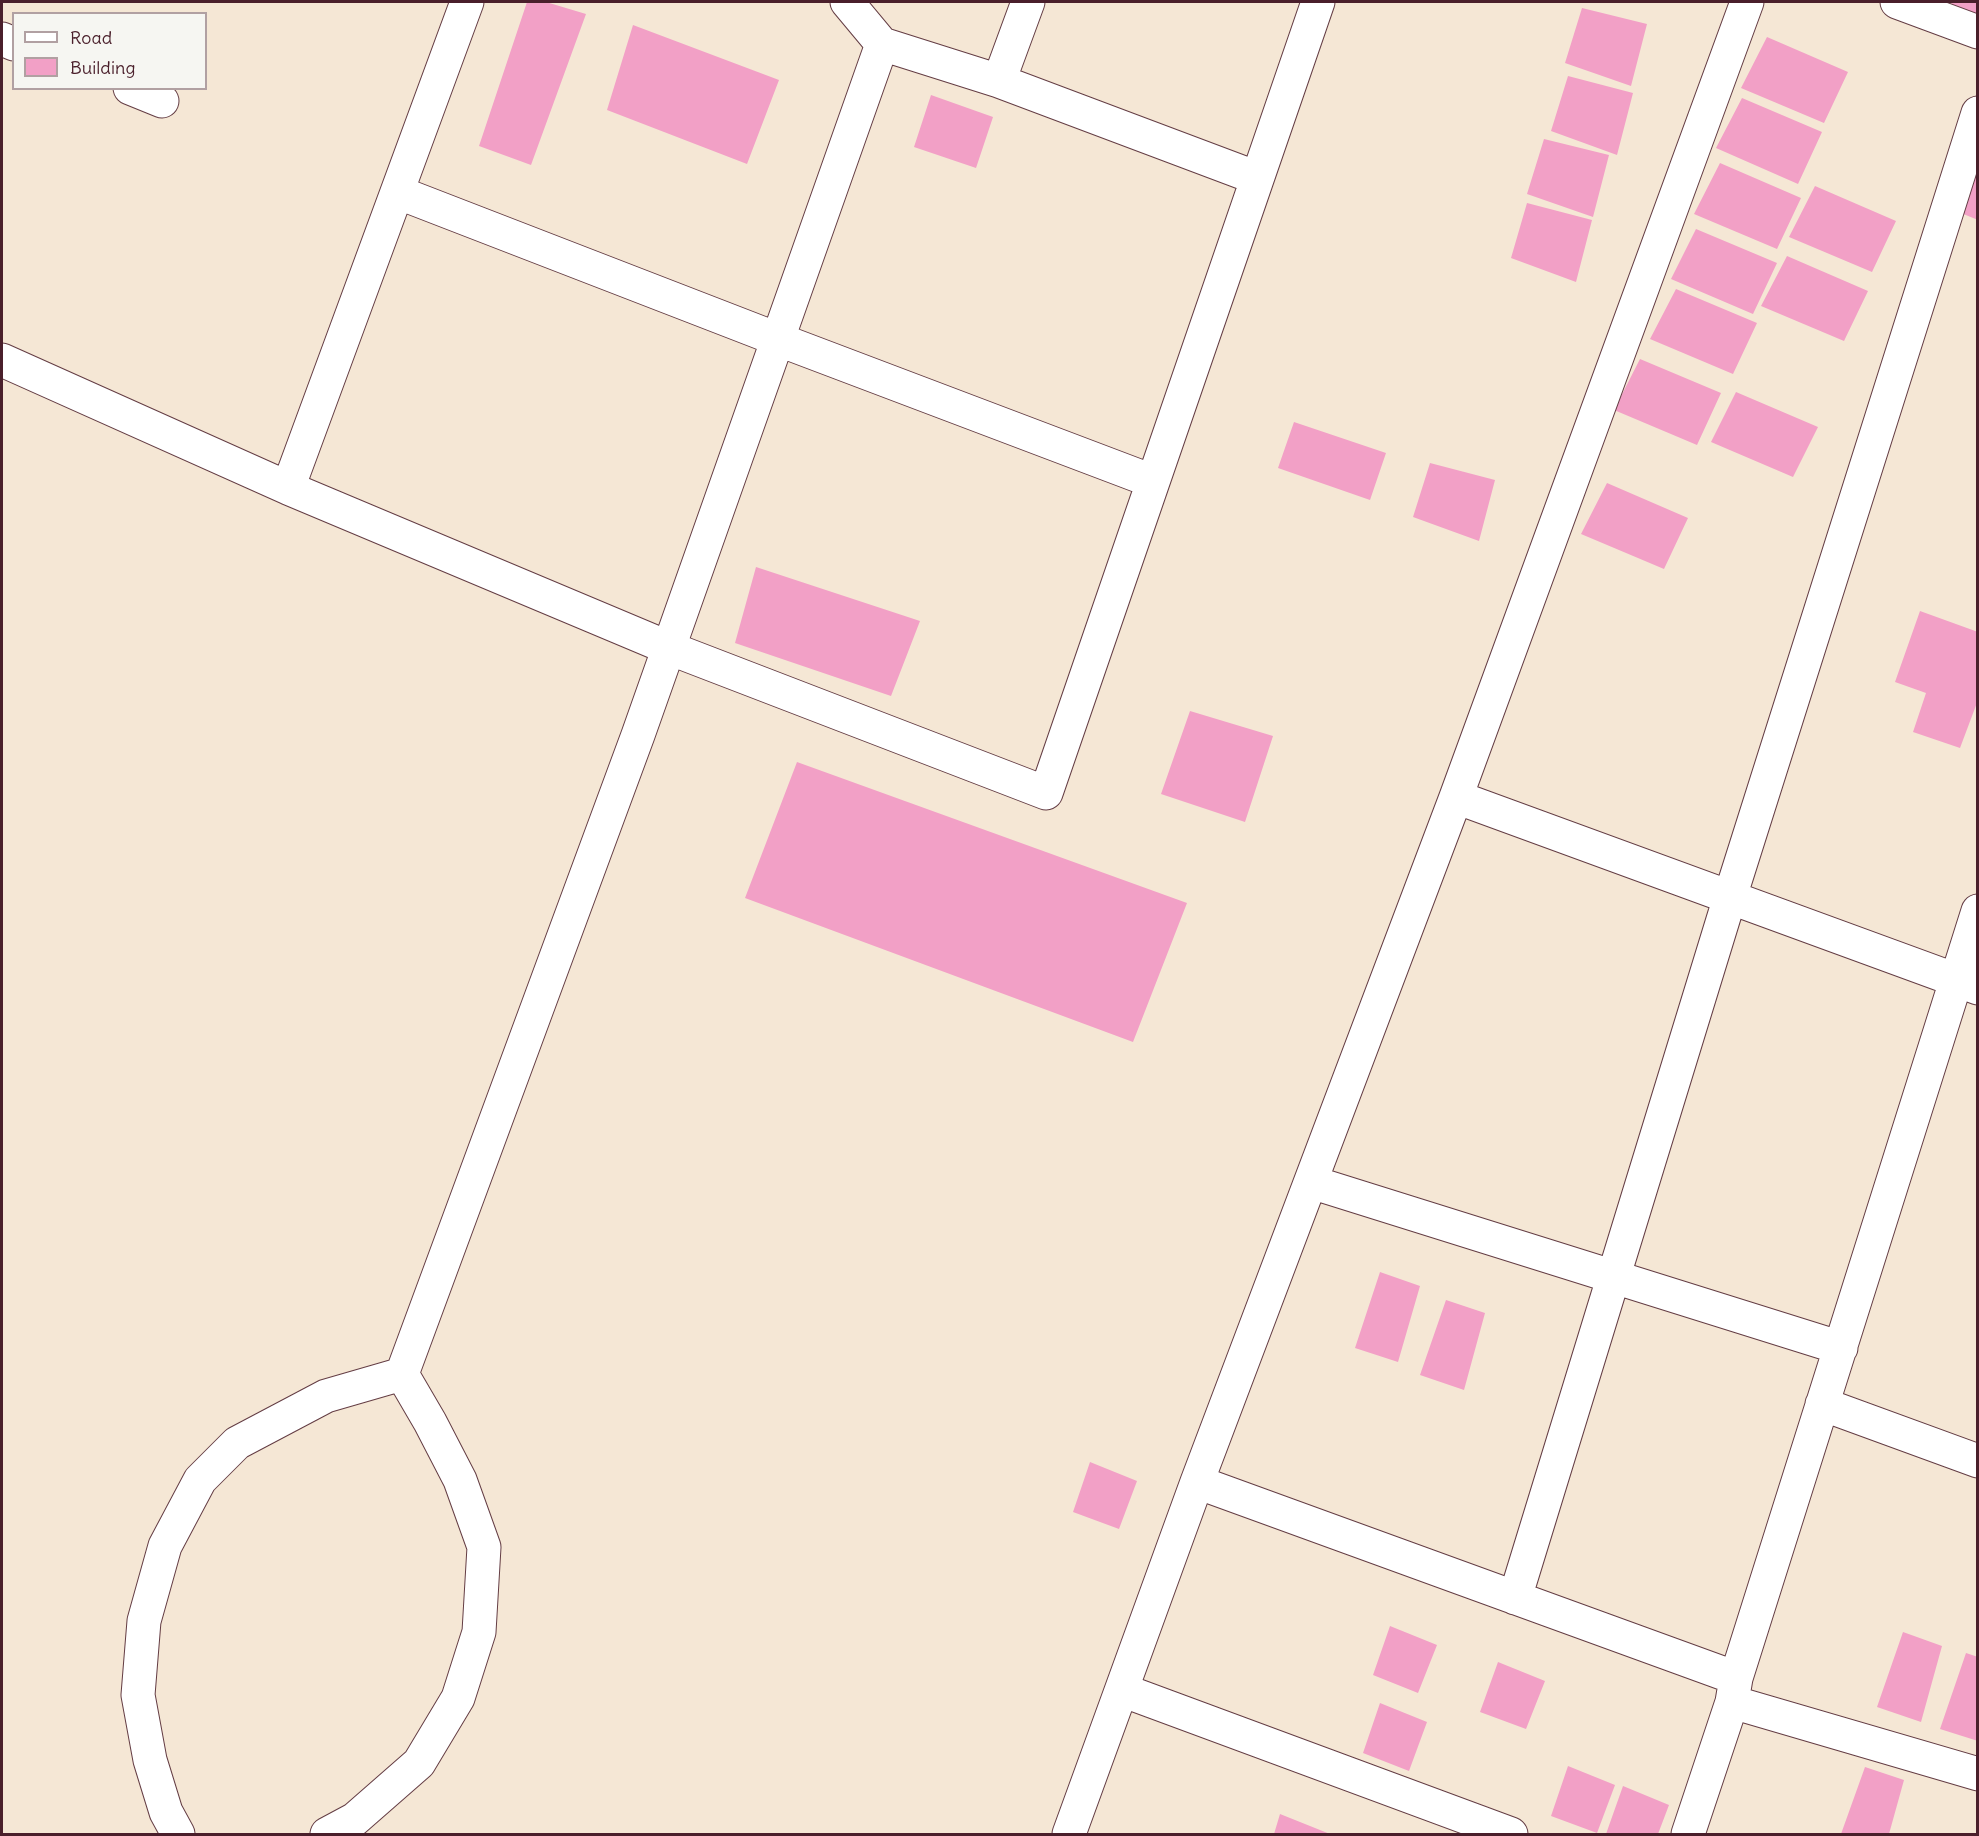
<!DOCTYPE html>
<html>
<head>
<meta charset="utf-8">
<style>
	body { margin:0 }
	#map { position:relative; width:1979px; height:1836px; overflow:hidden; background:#f5e7d5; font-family:Delius,sans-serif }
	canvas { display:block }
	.frame { position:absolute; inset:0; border:3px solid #4a1f2b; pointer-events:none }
	.legend { position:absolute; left:12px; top:12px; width:195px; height:78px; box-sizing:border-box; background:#f6f6f2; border:2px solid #b1a0a2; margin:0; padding:8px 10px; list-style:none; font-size:18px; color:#4a1f2b }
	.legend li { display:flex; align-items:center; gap:12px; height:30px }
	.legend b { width:30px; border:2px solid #b1a0a2 }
</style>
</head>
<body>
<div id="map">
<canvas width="1979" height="1836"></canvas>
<div class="frame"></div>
<ul class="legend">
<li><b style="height:8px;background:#fff"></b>Road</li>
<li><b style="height:16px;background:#f2a0c6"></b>Building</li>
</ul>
</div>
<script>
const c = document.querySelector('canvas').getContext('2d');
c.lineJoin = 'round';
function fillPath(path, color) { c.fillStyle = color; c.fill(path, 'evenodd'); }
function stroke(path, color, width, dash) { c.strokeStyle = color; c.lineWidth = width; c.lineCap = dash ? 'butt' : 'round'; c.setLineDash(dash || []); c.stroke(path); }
fillPath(new Path2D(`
	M 527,2 L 546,2 L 586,14 L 531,165 L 479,146 Z
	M 1952,2 L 1978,2 L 1978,23 L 1949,12 Z
	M 1582,8 L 1647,24 L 1631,86 L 1565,63 Z
	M 633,25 L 779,80 L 747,164 L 607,110 Z
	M 1767,37 L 1848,72 L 1824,123 L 1741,88 Z
	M 1568,76 L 1633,93 L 1617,155 L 1551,131 Z
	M 931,95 L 993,117 L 976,168 L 914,147 Z
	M 1742,98 L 1822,132 L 1798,184 L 1716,148 Z
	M 1544,139 L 1609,155 L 1593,217 L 1527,194 Z
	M 1720,163 L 1801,198 L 1777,249 L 1694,214 Z
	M 1978,170 L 1978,220 L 1956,211 Z
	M 1815,186 L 1896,221 L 1872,272 L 1789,237 Z
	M 1527,203 L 1592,220 L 1576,282 L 1511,258 Z
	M 1696,229 L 1777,263 L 1753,314 L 1671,279 Z
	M 1787,256 L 1868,291 L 1844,341 L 1761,306 Z
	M 1676,289 L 1757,323 L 1733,374 L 1650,339 Z
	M 1640,359 L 1721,393 L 1697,445 L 1614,410 Z
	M 1736,392 L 1818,427 L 1793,477 L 1711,442 Z
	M 1294,422 L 1386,453 L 1370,500 L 1278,468 Z
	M 1430,463 L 1495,480 L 1479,541 L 1413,517 Z
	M 1607,483 L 1688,518 L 1664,569 L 1581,534 Z
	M 756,567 L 920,621 L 891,696 L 735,643 Z
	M 1920,611 L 1978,632 L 1978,700 L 1960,748 L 1913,732 L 1926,693 L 1895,682 Z
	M 1190,711 L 1273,736 L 1245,822 L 1161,794 Z
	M 797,762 L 1187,903 L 1133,1042 L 745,898 Z
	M 1380,1272 L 1420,1286 L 1398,1362 L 1355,1348 Z
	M 1446,1300 L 1485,1313 L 1464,1390 L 1420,1375 Z
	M 1090,1462 L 1137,1481 L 1119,1529 L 1073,1512 Z
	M 1390,1626 L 1437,1645 L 1418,1693 L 1373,1675 Z
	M 1903,1632 L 1942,1646 L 1921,1722 L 1877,1707 Z
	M 1966,1653 L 1978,1657 L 1978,1741 L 1940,1729 Z
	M 1498,1662 L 1545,1681 L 1526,1729 L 1480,1712 Z
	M 1380,1703 L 1427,1722 L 1409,1771 L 1363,1753 Z
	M 1568,1766 L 1615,1785 L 1597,1833 L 1551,1816 Z
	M 1865,1767 L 1904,1780 L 1889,1834 L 1841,1834 Z
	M 1623,1786 L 1669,1805 L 1658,1834 L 1606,1834 Z
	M 1280,1814 L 1330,1834 L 1274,1834 Z`), '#f2a0c6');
const minor = new Path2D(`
	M 1897,2 L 1978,32
	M 2,39 L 14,44
	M 882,44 L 999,81 L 1257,178
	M 999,81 L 1028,2
	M 130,88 L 162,101
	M 397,192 L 777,339 L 1152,481
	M 2,360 L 288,488 L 669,648 L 1046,793 L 1318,2
	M 288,488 L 467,2
	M 1456,797 L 1978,988
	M 1311,1182 L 1841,1348
	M 1822,1404 L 1978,1461
	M 1197,1482 L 1736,1678
	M 1515,1598 L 1730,897 L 1978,113
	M 1122,1690 L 1511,1834
	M 1732,1702 L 1978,1774
	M 178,1834 L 166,1812 L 150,1760 L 138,1695 L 144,1621 L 165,1546 L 200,1480 L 237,1443 L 326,1396 L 402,1374
	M 327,1834 L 355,1819 L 419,1763 L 458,1698 L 479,1632 L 484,1547 L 460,1480 L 430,1422 L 402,1374 L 638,735 L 882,44 L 847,2
	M 1069,1834 L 1197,1482 L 1456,797 L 1747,2
	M 1688,1834 L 1732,1702 L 1736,1678 L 1978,911`);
stroke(minor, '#643d44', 35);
stroke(minor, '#fff', 33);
</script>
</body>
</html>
